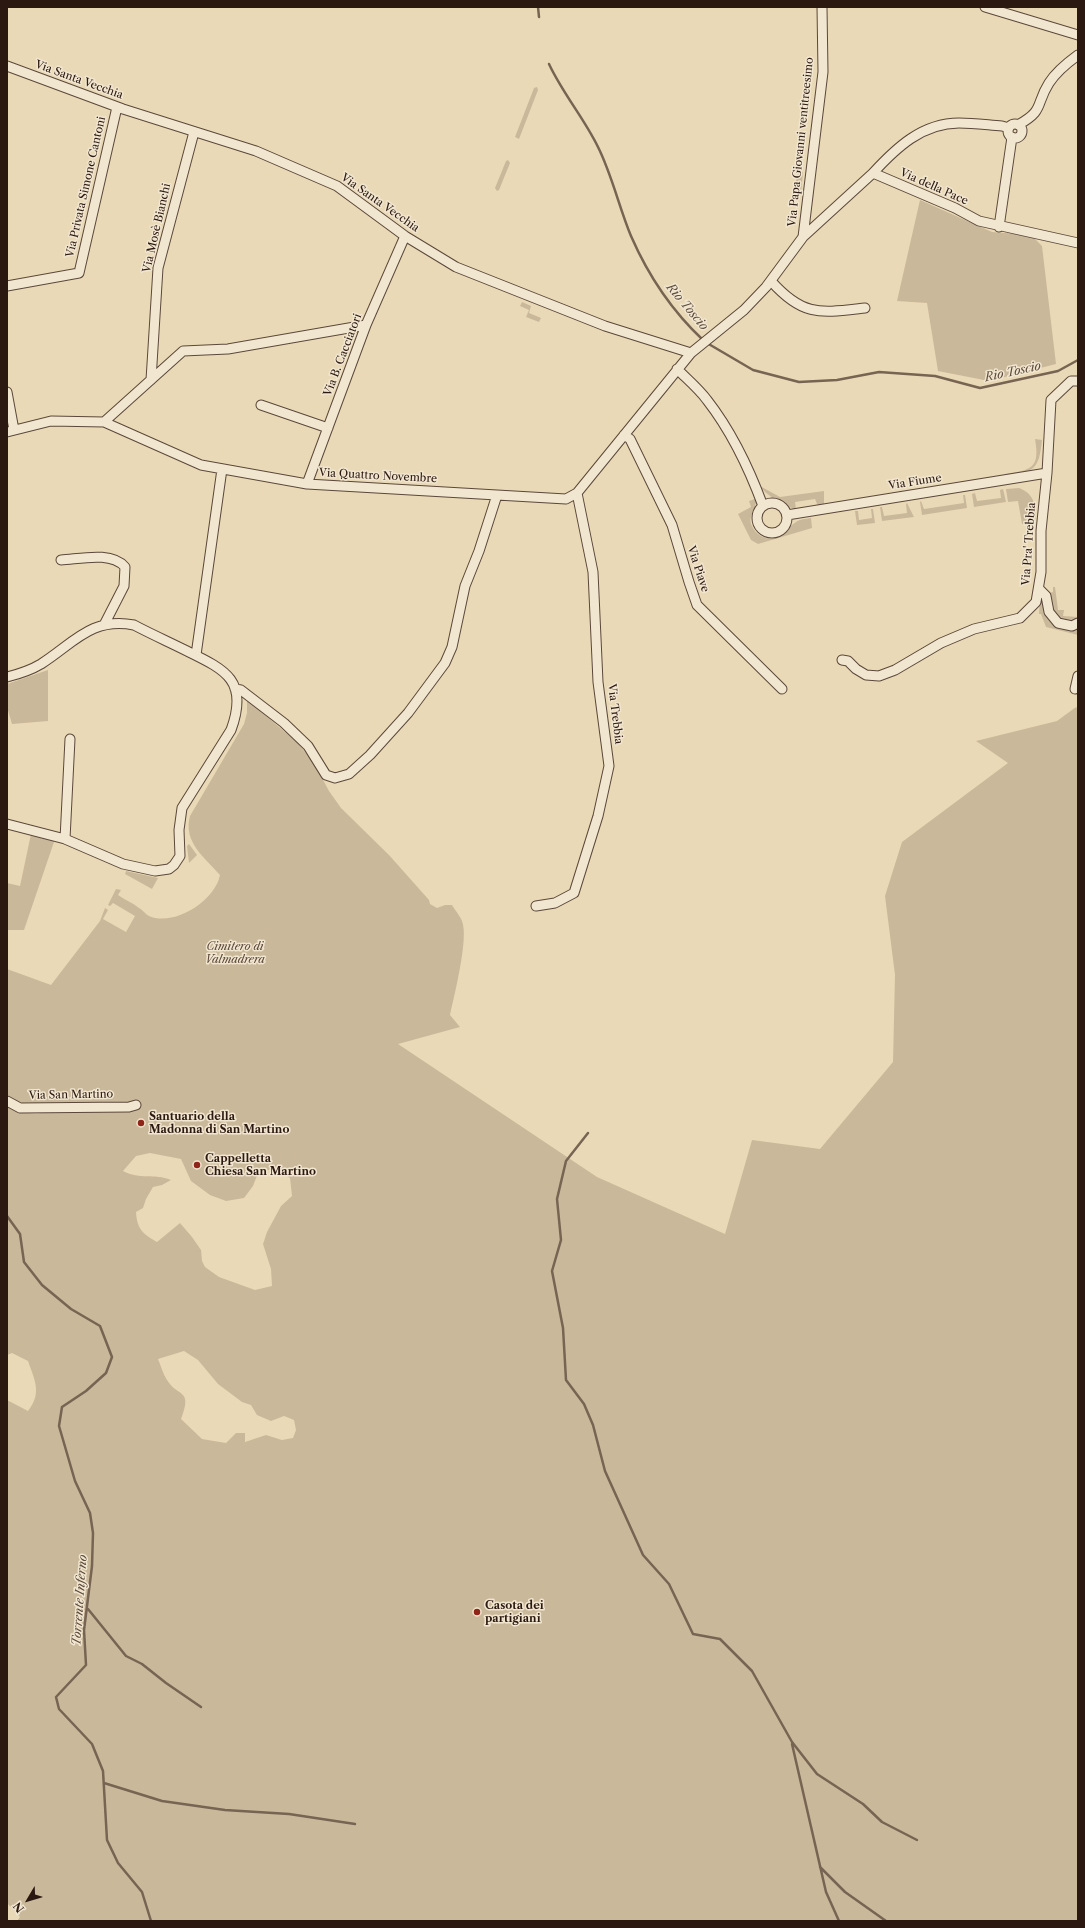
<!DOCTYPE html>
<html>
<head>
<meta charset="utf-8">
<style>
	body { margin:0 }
	#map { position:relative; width:1085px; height:1928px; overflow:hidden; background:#ead9b6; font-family:"Libre Caslon Text",serif }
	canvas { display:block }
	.frame { position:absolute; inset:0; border:8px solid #2b1810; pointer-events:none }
	.north { position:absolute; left:8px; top:1880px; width:40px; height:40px; -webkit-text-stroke:3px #f1e6d0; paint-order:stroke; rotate:232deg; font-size:11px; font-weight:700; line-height:16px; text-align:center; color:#2b1810 }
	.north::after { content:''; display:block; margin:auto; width:14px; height:18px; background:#2b1810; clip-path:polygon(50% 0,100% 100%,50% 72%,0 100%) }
</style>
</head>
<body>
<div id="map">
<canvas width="1085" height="1928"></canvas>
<div class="frame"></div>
<div class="north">N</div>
</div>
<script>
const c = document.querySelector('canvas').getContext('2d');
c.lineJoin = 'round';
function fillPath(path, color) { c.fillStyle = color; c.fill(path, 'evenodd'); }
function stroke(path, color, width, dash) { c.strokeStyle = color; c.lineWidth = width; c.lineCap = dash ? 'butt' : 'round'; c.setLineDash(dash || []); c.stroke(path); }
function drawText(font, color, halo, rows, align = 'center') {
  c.font = font + ' "Libre Caslon Text",serif'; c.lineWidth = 3; c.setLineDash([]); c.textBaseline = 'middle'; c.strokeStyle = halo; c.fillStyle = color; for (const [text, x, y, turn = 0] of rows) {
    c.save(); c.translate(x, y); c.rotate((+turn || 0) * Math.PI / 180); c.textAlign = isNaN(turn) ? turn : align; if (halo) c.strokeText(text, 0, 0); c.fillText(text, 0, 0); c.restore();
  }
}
fillPath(new Path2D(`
	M 537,87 L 538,90 L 519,139 L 515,137 L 534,88 Z
	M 798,154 L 802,155 L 802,165 L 798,165 L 797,169 L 801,169 L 801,172 L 803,172 L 801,195 L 795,197 Z
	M 506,161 L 508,160 L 510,163 L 499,190 L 497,191 L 495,188 Z
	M 920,200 L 992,232 L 1031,235 L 1042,246 L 1056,364 L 989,381 L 938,371 L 927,303 L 897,301 Z
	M 522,302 L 531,306 L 529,313 L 541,318 L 539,322 L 526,317 L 529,310 L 520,306 Z
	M 1035,439 L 1042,440 C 1039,469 1034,473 1006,475 L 1005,474 C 1032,470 1040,468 1035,439 Z
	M 760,486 L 780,497 L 824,491 L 824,505 L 818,506 L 815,499 L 795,502 L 796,509 L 794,509 C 783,504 766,496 760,486 Z
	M 753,488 C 754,493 757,498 756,503 C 754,511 749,516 751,524 C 753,529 757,534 761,536 C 778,545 784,530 796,522 C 800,519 805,519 811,518 L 812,528 L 758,544 L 751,540 L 738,514 L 751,507 L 749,501 L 755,499 L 751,489 Z
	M 1019,488 C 1033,493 1036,504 1036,518 L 1031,523 L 1022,524 L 1018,501 L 1008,502 L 1006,489 Z
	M 1003,489 L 1006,502 L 974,507 L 972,494 L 975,493 L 977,501 L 1001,498 L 1000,490 Z
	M 963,495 L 965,495 L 967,508 L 922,515 L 920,502 L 921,501 L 924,509 L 964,503 Z
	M 907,503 L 914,517 L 882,521 L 880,507 L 882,507 L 884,516 L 907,513 L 906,504 Z
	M 871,509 L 873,509 L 875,523 L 857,525 L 855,511 L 858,511 L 859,520 L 872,518 Z
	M 1053,587 L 1055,587 L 1058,610 L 1064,610 L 1063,616 L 1078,617 L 1078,620 C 1058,629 1051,608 1049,593 L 1053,592 Z
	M 1040,599 L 1043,599 C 1045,620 1055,631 1078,628 L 1078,635 L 1046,627 L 1041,614 L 1039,614 Z
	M 48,670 L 48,721 L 12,724 L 7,707 L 7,684 Z
	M 247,700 L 298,743 L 315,765 L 329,791 L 341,808 L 389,855 L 429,900 L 430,904 L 437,908 L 445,905 L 452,905 C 455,910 460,916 462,921 C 469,938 454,996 450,1015 L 460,1027 L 398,1044 L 597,1177 L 725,1234 L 752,1140 L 820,1149 L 893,1062 L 895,975 L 885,896 L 902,842 L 1008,763 L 976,741 L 1057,721 L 1076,707 L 1078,709 L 1078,1921 L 17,1921 L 20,1917 L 7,1903 L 7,1400 L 28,1411 C 42,1393 35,1381 28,1361 L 12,1353 L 7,1355 L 7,1103 C 27,1117 40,1116 62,1106 L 64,1102 C 44,1103 25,1108 7,1097 L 7,969 L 51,985 L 100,921 L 105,908 L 108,910 L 103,919 L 126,932 L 135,916 L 113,903 L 110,906 L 108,905 L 116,889 L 121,890 L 118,895 C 125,900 133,903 139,908 C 143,910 145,914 149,916 C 174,927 215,901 220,875 C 204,857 183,842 190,816 L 244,724 L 247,713 ZM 150,1153 L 181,1159 L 191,1181 L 210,1195 L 226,1201 L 244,1198 L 253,1186 L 258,1173 L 275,1168 L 290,1178 L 292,1196 L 281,1206 L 267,1232 L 263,1244 L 271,1269 L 272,1286 L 255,1290 L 219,1277 L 205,1267 L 202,1261 L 201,1250 L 192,1237 L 180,1223 L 157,1242 C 143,1234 137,1229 136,1212 L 143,1208 L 146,1199 L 153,1187 L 162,1185 L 171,1180 C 154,1173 140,1180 123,1171 L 136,1156 ZM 184,1351 L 198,1360 L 218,1384 L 242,1402 L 251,1405 L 257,1415 L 271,1421 L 284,1416 L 294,1420 L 296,1430 L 293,1438 L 282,1440 L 266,1435 L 245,1442 L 245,1433 L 236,1433 L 226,1443 L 202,1439 L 181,1419 C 193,1388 178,1398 167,1380 C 163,1374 161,1366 158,1359 Z
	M 31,834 L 55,839 L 24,930 L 7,930 L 7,883 L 20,886 Z
	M 189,844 L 197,855 L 189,863 L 187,846 Z
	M 126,871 L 158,878 L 152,889 L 125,874 Z`), '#cab89a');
stroke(new Path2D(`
	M 538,7 L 539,17
	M 549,64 C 563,94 584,118 598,147 C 612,175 619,207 631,236 C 648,275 672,311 703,340
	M 707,343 L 753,370 L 799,382 L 837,380 L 879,372 L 935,376 L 980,388 L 1058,371 L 1078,360
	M 588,1133 L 566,1161 L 557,1199 L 561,1240 L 552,1271 L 563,1328 L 566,1380 L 584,1404 L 593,1425 L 605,1471 L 643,1555 L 669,1584 L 693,1634 L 720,1639 L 752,1671 L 792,1742 L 817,1774 L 863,1804 L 882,1822 L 917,1840
	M 7,1216 L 20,1234 L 24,1262 L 42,1285 L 71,1309 L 100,1326 L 112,1357 L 106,1373 L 86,1391 L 62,1407 L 59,1426 L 75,1481 L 90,1513 L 93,1533 L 92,1566 L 84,1630 L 86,1665 L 56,1697 L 59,1709 L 92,1744 L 103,1771 L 107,1840 L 118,1863 L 142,1892 L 151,1921
	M 88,1609 L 126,1656 L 142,1664 L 166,1683 L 201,1707
	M 792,1744 L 826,1892 L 839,1921
	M 104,1783 L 162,1801 L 225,1810 L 289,1814 L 355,1824
	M 820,1867 L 845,1892 L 886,1921`), '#776452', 2.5);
const street = new Path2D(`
	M 985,7 L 1078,35
	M 7,66 L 123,109 L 256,151 L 337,186 L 405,236 L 456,267 L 605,326 L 691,353
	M1008 131a7 7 0 1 1 14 0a7 7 0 1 1-14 0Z
	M 1018,125 C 1045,110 1035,105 1049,83 C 1056,72 1067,63 1078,55
	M 873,173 C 896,148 922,123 959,123 C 973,123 988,125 1002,126 L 1009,128
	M 999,227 L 1012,137
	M 803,237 L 873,173 L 955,208 L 979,221 L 1078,243
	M 771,281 C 803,317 820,313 865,308
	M 7,286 L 79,273 L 117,107
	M 677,369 C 687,379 699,389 707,400 C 732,432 749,468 763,506
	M 151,380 L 158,268 L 194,132
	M 7,392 L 14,430
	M 261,405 L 328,428
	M 104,422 L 183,351 L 228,349 L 366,325
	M 7,432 L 51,421 L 104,422 L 201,465 L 307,484 L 566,499 L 577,493 L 691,353 L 744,310 L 766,287 L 803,237 L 823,72 L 822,7
	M 624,435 L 630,439 L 672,525 L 689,582 L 697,605 L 782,689
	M 307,484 L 366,325 L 405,236
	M757 518a15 15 0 1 1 30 0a15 15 0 1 1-30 0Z
	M 787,515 L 1047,473
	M 61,560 C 80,559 111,551 125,567 L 124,586 L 104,625
	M 1039,589 L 1046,596 L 1049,612 L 1058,623 L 1072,626 L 1078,623
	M 196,655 L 222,469
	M 842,660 L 848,661 L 856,669 L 866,675 L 879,676 L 895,670 L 941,643 L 974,629 L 1020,618 L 1036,602 L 1041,572 L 1041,531 L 1047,473 L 1051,400 L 1071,381 L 1078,381
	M 7,677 C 19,674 31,670 41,664 C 74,643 91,617 134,625 C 151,634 169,642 187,651 C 226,670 249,681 231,730 L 182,808 L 179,830 L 180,856 L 174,865 L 169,869 L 155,871 L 123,864 L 65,839 L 7,824
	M 235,689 L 241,690 L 284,723 L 308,746 L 326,775 L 335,778 L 349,774 L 370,755 L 408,713 L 445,663 L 452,647 L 465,586 L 479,551 L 497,495
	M 1075,689 L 1078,676
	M 65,839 L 70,739
	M 536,906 L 555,903 L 574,893 L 598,816 L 609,766 L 598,682 L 593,572 L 577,493
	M 7,1101 L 20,1108 L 129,1107 L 136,1105`);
stroke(street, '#5b483a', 11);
stroke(street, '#f1e6d0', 9);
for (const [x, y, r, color] of [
	[141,1123,4,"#8f2418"],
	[197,1165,4,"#8f2418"],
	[477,1612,4,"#8f2418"]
]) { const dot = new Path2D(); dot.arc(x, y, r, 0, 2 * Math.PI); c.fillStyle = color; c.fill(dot); stroke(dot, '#f1e6d0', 1.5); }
drawText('11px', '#2b1810', '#f1e6d0', [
	["Via Santa Vecchia",79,80,20],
	["Via Papa Giovanni ventitreesimo",801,142,-84],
	["Via Privata Simone Cantoni",86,187,-77],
	["Via della Pace",934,187,24],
	["Via Santa Vecchia",380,203,35],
	["Via Mosè Bianchi",157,228,-77],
	["Via B. Cacciatori",343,355,-69],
	["Via Quattro Novembre",378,476,3],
	["Via Fiume",915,482,-9],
	["Via Pra' Trebbia",1029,544,-86],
	["Via Piave",698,569,72],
	["Via Trebbia",615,714,83],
	["Via San Martino",71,1095,-1]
]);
drawText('italic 11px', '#5b4839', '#f1e6d0', [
	["Cimitero di",235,947],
	["Valmadrera",235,960]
]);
drawText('bold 11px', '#2b1810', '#f1e6d0', [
	["Santuario della",149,1117],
	["Madonna di San Martino",149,1130],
	["Cappelletta",205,1159],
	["Chiesa San Martino",205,1172],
	["Casota dei",485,1606],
	["partigiani",485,1619]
], 'left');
drawText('italic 12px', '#5d4b3c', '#f1e6d0', [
	["Rio Toscio",687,307,50],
	["Rio Toscio",1013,372,-12],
	["Torrente Inferno",80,1600,-86]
]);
</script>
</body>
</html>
